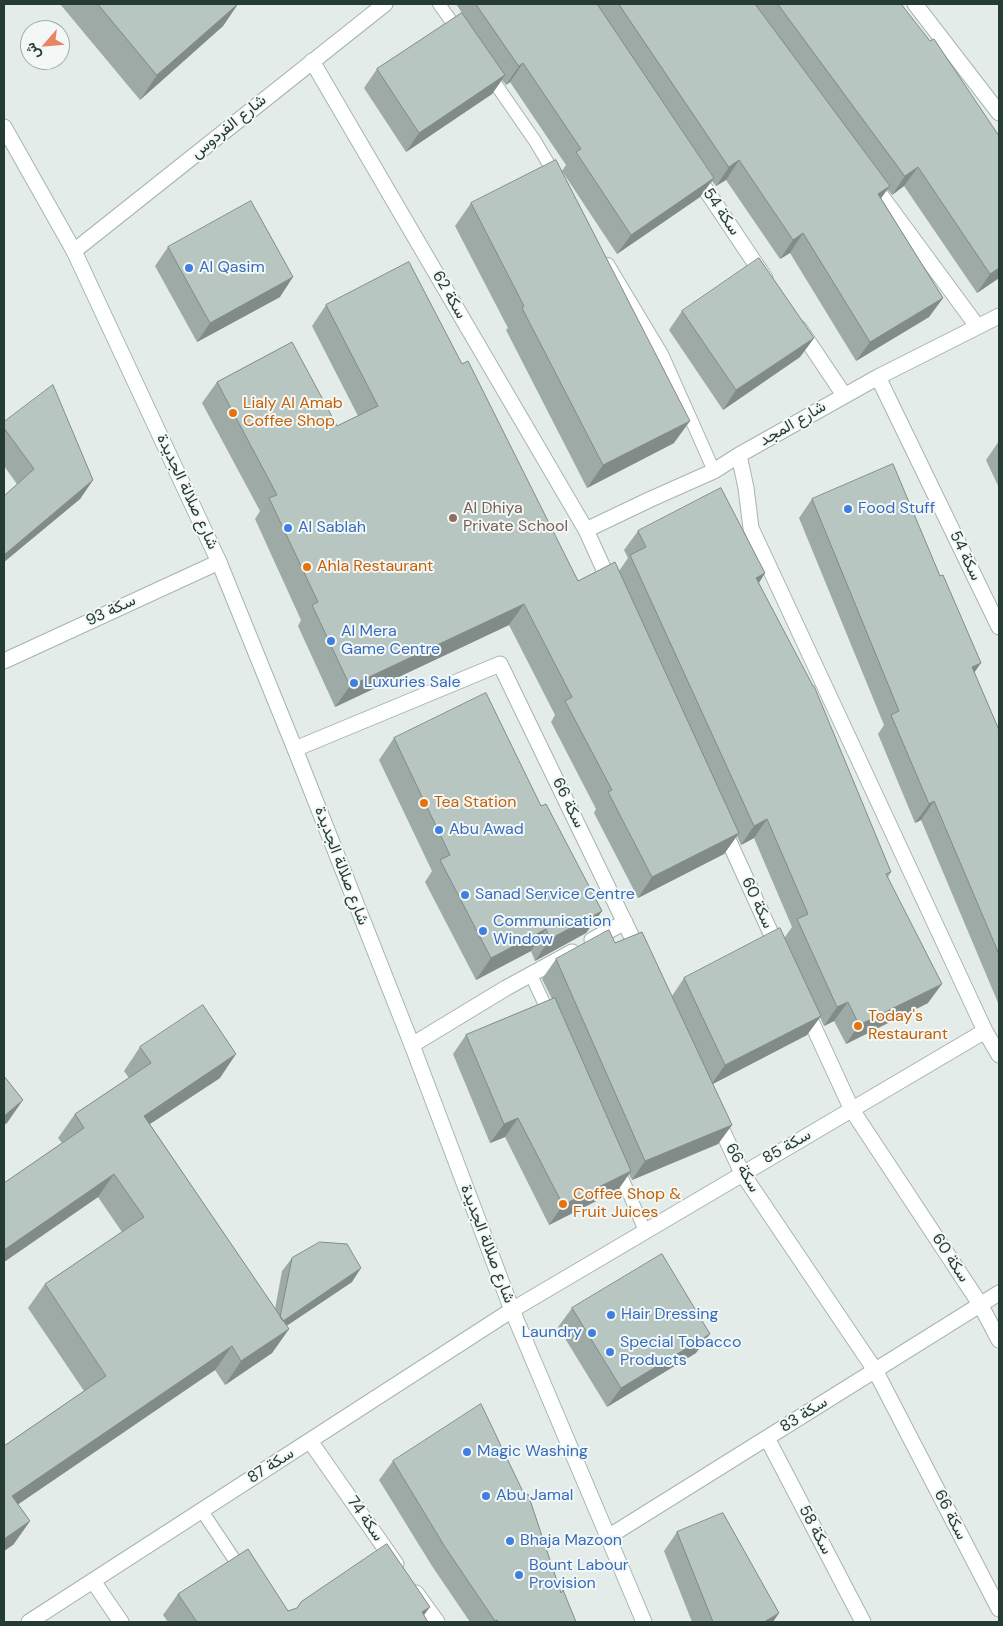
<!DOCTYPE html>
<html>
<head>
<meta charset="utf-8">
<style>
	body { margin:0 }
	#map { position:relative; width:1003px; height:1626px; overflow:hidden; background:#e3ece8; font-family:"DM Sans",Vazirmatn,sans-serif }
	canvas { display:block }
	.frame { position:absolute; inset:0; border:5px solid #243c35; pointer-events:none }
	.north { position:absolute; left:20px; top:20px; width:50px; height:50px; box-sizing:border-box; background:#f3f8f6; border:1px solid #a0ada9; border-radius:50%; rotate:243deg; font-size:14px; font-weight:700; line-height:20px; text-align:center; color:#243c35 }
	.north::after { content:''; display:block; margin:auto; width:18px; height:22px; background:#e88465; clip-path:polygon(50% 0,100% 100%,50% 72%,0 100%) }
</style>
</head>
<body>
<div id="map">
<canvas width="1003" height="1626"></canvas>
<div class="frame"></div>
<div class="north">ش</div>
</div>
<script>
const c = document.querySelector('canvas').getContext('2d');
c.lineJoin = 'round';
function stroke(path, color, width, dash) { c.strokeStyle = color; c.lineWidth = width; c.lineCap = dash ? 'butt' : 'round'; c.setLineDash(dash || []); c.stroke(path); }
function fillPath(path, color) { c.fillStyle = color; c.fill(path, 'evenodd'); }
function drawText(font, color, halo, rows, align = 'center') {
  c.font = font + ' "DM Sans",Vazirmatn,sans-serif'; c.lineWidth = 4; c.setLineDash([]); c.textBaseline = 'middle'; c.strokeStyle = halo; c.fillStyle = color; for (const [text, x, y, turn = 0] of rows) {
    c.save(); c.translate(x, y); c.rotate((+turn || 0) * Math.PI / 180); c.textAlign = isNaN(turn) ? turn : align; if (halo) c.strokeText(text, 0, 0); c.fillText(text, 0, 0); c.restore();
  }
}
const lane = new Path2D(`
	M 439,4 L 461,35
	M 488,73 L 535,141 L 557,178
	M 608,264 L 662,354 L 714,471
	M 531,975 L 551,1018
	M 617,1166 L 645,1231
	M 202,1511 L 242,1571`);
const street = new Path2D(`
	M 915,4 L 999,113
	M 312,61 L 586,530 L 611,585
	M 694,172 L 765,278
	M 871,182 L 977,326
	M 74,251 L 385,4
	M 799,328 L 844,395
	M 878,377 L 999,627
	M 739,455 L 746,488 L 751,528 L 985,1031 L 999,1055
	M 586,530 L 651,499 L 714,471 L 739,455 L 878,377 L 999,316
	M 4,661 L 219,562
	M 295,749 L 500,664 L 640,954
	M 722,826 L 779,951
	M 592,940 L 625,922
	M 805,1008 L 852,1110 L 980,1304 L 999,1340
	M 412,1045 L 506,988 L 572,952
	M 716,1117 L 742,1173 L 875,1370 L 999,1609
	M 767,1438 L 863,1622
	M 310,1441 L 396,1564
	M 608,1537 L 999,1293
	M 93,1581 L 121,1622
	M 416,1593 L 437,1622
	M 29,1622 L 512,1310 L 985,1031`);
const secondary = new Path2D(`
	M 4,127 L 74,251 L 219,562 L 295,749 L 412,1045 L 512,1310 L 644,1622`);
stroke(lane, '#a6b4af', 14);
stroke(street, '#a6b4af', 17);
stroke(secondary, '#a2b7af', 17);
stroke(lane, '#fff', 12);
stroke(street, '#fff', 15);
stroke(secondary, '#fff', 15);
fillPath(new Path2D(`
	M 60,4 L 238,4 L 223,26 L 140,100 Z
	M 456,4 L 901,4 L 999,278 L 977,293 L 904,186 L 892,195 L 887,189 L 881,198 L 943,298 L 929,317 L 856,361 L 790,253 L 780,259 L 726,180 L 716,186 L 712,181 L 700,197 L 617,254 L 562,171 L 566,165 L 510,82 L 506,85 L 502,80 L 492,94 L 406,152 L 364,88 L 377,69 L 462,13 Z
	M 471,203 L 674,443 L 587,488 L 506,330 L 508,328 L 455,226 Z
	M 168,247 L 280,297 L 197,342 L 155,266 Z
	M 326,305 L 462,364 L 578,581 L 619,571 L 628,558 L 624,550 L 638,531 L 765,573 L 759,583 L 891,872 L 888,877 L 928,1003 L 846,1044 L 834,1021 L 824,1026 L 820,1017 L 807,1035 L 712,1084 L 732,1125 L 718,1144 L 632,1180 L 629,1174 L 618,1190 L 549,1225 L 505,1137 L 490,1143 L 453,1054 L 466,1035 L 552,999 L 542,979 L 556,959 L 615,943 L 672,996 L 684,978 L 785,937 L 792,927 L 754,838 L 741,845 L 737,836 L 724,854 L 638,898 L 594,813 L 596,809 L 551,722 L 555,715 L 509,625 L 335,707 L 298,626 L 301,620 L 255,519 L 260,511 L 202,403 L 217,382 L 337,426 L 358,416 L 312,326 Z
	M 682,311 L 814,338 L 800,357 L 723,410 L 669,330 Z
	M 4,422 L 93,480 L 80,499 L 4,562 L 4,496 L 17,484 L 4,466 Z
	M 999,441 L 999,488 L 986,460 Z
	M 812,499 L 974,672 L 999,730 L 999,1005 L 921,820 L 915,823 L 878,734 L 884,725 L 799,518 Z
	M 394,738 L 541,806 L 602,911 L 586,933 L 535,961 L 531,951 L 476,980 L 425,882 L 432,871 L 379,760 Z
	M 140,1047 L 220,1078 L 150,1124 L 275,1309 L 282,1271 L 292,1258 L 352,1282 L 286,1326 L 289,1329 L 272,1353 L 225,1385 L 215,1370 L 18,1504 L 30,1521 L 13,1545 L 4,1446 L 84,1391 L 28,1308 L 45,1284 L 122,1232 L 98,1197 L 4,1262 L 4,1183 L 62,1143 L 58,1138 L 75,1114 L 129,1078 L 124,1071 Z
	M 572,1308 L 696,1353 L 607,1407 L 558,1327 Z
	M 393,1461 L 561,1593 L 576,1622 L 470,1622 L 432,1566 L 379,1480 Z
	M 677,1532 L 773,1622 L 692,1622 L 664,1551 Z
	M 178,1594 L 288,1611 L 424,1615 L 428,1622 L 168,1622 L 163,1615 Z`), '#9eaaa6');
fillPath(new Path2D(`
	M 238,4 L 223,26 L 140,100 L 157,75 Z
	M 523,63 L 510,82 L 506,85 L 519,66 Z
	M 505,75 L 492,94 L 406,152 L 419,133 Z
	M 739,160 L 726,180 L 716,186 L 729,167 Z
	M 918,167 L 904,186 L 892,195 L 905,176 Z
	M 714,178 L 700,197 L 617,254 L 631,235 Z
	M 890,186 L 876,205 L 878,194 Z
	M 803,233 L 790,253 L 780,259 L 793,240 Z
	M 999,268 L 999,278 L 977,293 L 990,274 Z
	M 293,277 L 280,297 L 197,342 L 210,323 Z
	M 943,298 L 929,317 L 856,361 L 870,342 Z
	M 814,338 L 800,357 L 723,410 L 736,390 Z
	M 690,421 L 674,443 L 587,488 L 603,465 Z
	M 93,480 L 80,499 L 4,562 L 4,555 Z
	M 765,573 L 752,593 L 756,578 Z
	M 524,604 L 509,625 L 335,707 L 350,686 Z
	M 981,663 L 967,683 L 972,667 Z
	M 934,801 L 921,820 L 915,823 L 929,804 Z
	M 767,819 L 754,838 L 741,845 L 754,826 Z
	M 739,833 L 724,854 L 638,898 L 652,877 Z
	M 602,911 L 586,933 L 535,961 L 550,939 Z
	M 546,929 L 531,951 L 476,980 L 491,958 Z
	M 942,984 L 928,1003 L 846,1044 L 859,1025 Z
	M 848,1002 L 834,1021 L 824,1026 L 837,1007 Z
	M 821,1016 L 807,1035 L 711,1085 L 725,1065 Z
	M 236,1054 L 220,1078 L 127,1139 L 144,1116 Z
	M 23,1100 L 7,1123 L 4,1125 L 4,1116 Z
	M 518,1118 L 505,1137 L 490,1143 L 504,1124 Z
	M 732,1125 L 718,1144 L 632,1180 L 645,1161 Z
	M 631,1171 L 618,1190 L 549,1225 L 563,1205 Z
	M 114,1174 L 98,1197 L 4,1262 L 4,1250 Z
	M 361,1268 L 352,1282 L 270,1337 L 279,1324 Z
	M 289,1329 L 272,1353 L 225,1385 L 241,1361 Z
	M 710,1334 L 696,1353 L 607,1407 L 621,1388 Z
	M 232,1346 L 215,1370 L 4,1514 L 12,1496 Z
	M 30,1521 L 13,1545 L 4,1551 L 4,1539 Z
	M 430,1607 L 419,1622 L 422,1612 Z
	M 779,1613 L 773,1622 L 764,1622 Z`), '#818b87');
const building = new Path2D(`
	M 98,4 L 238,4 L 157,75 Z
	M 476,4 L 597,4 L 714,178 L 631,235 L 576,152 L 581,149 L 523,63 L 519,66 Z
	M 619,4 L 755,4 L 890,186 L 878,194 L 943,298 L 870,342 L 803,233 L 793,240 L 739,160 L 729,167 Z
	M 778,4 L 901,4 L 930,41 L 934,39 L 999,136 L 999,268 L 990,274 L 918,167 L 905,176 Z
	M 462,13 L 505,75 L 419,133 L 377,69 Z
	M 556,160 L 690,421 L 603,465 L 522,308 L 524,306 L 471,203 Z
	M 251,201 L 293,277 L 210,323 L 168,247 Z
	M 759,258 L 814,338 L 736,390 L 682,311 Z
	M 409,262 L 462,364 L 468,361 L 578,581 L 615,562 L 739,833 L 652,877 L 608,792 L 612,790 L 565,701 L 572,697 L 524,604 L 350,686 L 312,605 L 318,602 L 269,498 L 277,495 L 217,382 L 292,342 L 337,426 L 378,406 L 326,305 Z
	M 53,385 L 93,480 L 4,555 L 4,496 L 34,469 L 4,428 L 4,422 Z
	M 893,464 L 940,576 L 943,575 L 981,663 L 972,667 L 999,730 L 999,954 L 934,801 L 929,804 L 891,715 L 899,711 L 812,499 Z
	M 721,488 L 765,573 L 756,578 L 813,686 L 814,686 L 891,872 L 886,874 L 942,984 L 859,1025 L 848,1002 L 837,1007 L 797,919 L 808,914 L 767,819 L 754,826 L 630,555 L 646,547 L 638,531 Z
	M 486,693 L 541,806 L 546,804 L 602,911 L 550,939 L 546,929 L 491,958 L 440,860 L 450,855 L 394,738 Z
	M 780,928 L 821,1016 L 725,1065 L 684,978 Z
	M 609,930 L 615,943 L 642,932 L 732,1125 L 645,1161 L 556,959 Z
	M 555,998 L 631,1171 L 563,1205 L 518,1118 L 504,1124 L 466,1035 Z
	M 203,1005 L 236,1054 L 144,1116 L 289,1329 L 241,1361 L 232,1346 L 12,1496 L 30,1521 L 4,1539 L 4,1446 L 106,1376 L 45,1284 L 144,1217 L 114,1174 L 4,1250 L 4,1183 L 84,1128 L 75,1114 L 151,1063 L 140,1047 Z
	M 4,1076 L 23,1100 L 4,1116 Z
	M 320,1242 L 347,1244 L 361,1268 L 283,1321 L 280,1317 L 292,1258 Z
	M 662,1254 L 710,1334 L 621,1388 L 572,1308 Z
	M 481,1404 L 525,1496 L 528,1494 L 561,1593 L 563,1590 L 576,1622 L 499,1622 L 497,1620 L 495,1621 L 445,1547 L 393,1461 Z
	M 723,1513 L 779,1613 L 764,1622 L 713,1622 L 677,1532 Z
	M 387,1544 L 430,1607 L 422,1612 L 428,1622 L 197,1622 L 178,1594 L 248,1549 L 288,1611 L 297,1608 L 301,1602 Z`);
fillPath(building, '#b8c6c1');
stroke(building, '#818b87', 1);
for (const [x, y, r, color] of [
	[189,268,5,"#3f7fe0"],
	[233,413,5,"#e8710a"],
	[848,509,5,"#3f7fe0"],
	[453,518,5,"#8d6e63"],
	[288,528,5,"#3f7fe0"],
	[307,567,5,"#e8710a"],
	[331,641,5,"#3f7fe0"],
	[354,683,5,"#3f7fe0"],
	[424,803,5,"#e8710a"],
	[439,830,5,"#3f7fe0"],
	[465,895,5,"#3f7fe0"],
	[483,931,5,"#3f7fe0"],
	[858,1026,5,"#e8710a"],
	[563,1204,5,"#e8710a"],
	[611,1315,5,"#3f7fe0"],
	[592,1333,5,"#3f7fe0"],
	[610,1352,5,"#3f7fe0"],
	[467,1452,5,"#3f7fe0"],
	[486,1496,5,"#3f7fe0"],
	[510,1541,5,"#3f7fe0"],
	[519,1575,5,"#3f7fe0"]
]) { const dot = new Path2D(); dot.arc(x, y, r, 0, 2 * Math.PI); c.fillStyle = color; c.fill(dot); stroke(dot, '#f3f8f6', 2); }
drawText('16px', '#243c35', '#f3f8f6', [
	["شارع الفردوس",229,127,-39],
	["سكة 54",721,212,56],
	["سكة 62",449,295,60],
	["شارع المجد",793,424,-30],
	["شارع صلالة الجديدة",187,492,65],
	["سكة 54",965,556,64],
	["سكة 93",111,611,-25],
	["سكة 66",568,803,64],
	["شارع صلالة الجديدة",341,866,69],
	["سكة 60",757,903,65],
	["سكة 85",787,1147,-30],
	["سكة 66",742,1168,61],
	["شارع صلالة الجديدة",487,1244,69],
	["سكة 60",950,1258,57],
	["سكة 83",804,1415,-32],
	["سكة 87",271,1466,-33],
	["سكة 66",950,1515,63],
	["سكة 74",365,1519,55],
	["سكة 58",815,1530,62]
]);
drawText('16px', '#366cbe', '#f3f8f6', [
	["Al Qasim",199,268],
	["Food Stuff",858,509],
	["Al Sablah",298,528],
	["Al Mera",341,632],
	["Game Centre",341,650],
	["Luxuries Sale",364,683],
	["Abu Awad",449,830],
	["Sanad Service Centre",475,895],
	["Communication",493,922],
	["Window",493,940],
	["Hair Dressing",621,1315],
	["Laundry",582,1333,"right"],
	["Special Tobacco",620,1343],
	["Products",620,1361],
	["Magic Washing",477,1452],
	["Abu Jamal",496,1496],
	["Bhaja Mazoon",520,1541],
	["Bount Labour",529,1566],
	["Provision",529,1584]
], 'left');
drawText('16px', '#c56008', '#f3f8f6', [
	["Lialy Al Amab",243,404],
	["Coffee Shop",243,422],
	["Ahla Restaurant",317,567],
	["Tea Station",434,803],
	["Today's",868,1017],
	["Restaurant",868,1035],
	["Coffee Shop &",573,1195],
	["Fruit Juices",573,1213]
], 'left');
drawText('16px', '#785e54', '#f3f8f6', [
	["Al Dhiya",463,509],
	["Private School",463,527]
], 'left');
</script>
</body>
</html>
